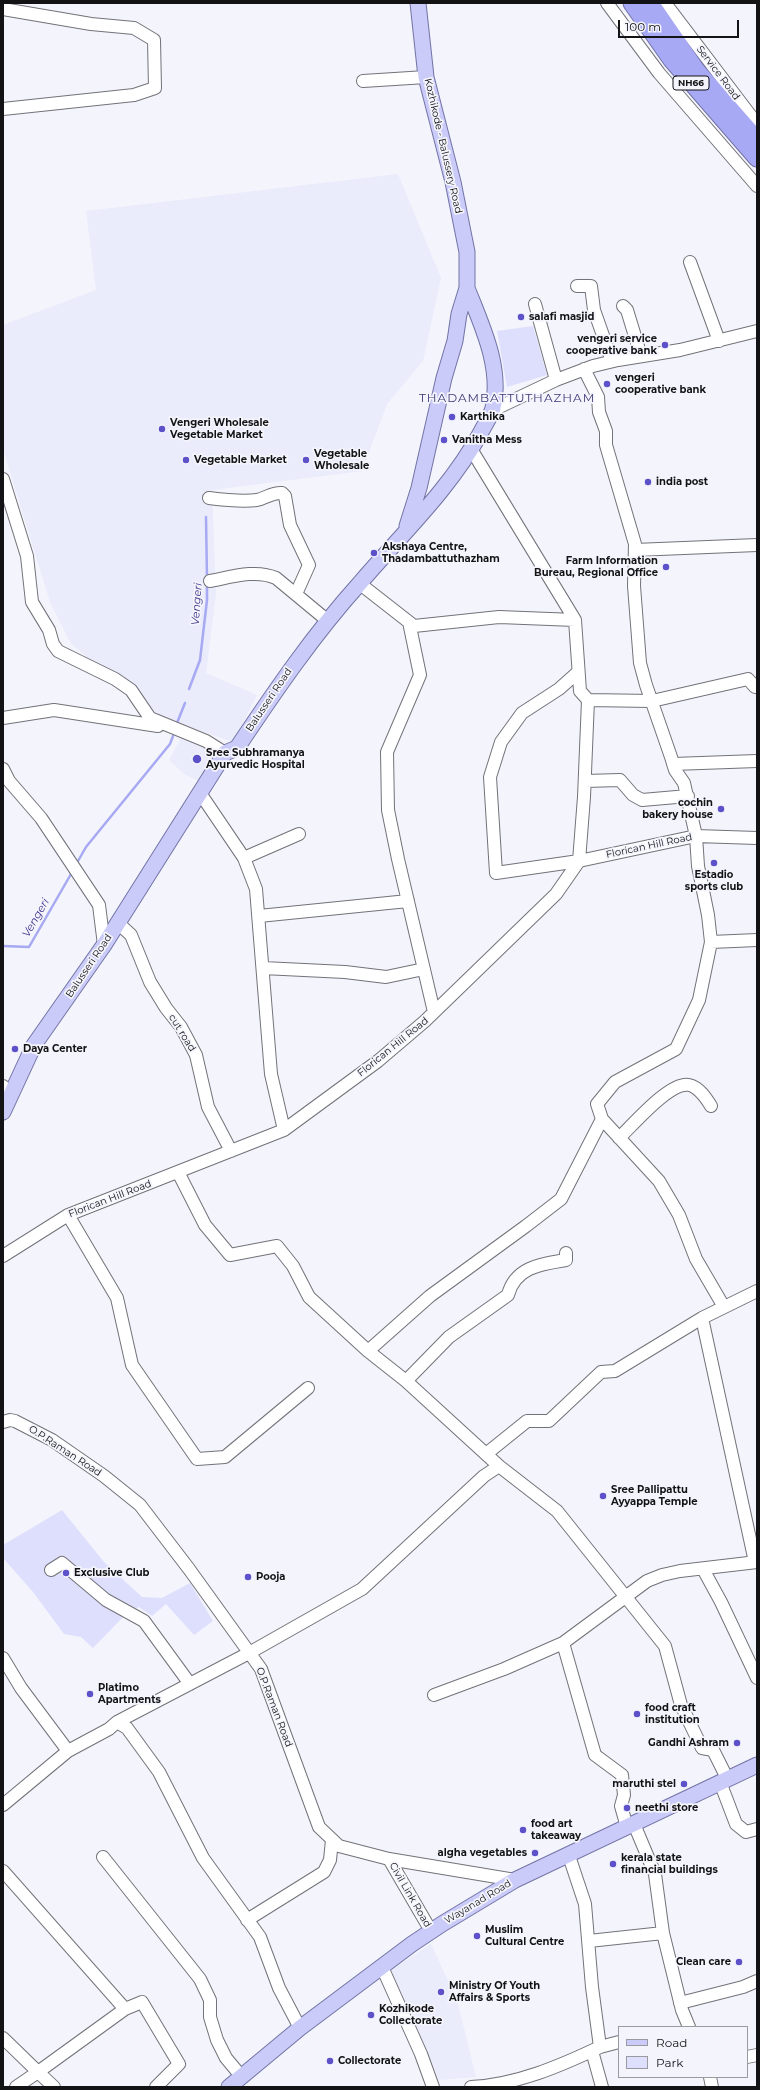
<!DOCTYPE html>
<html>
<head>
<meta charset="utf-8">
<style>
	body { margin:0 }
	#map { position:relative; width:760px; height:2090px; overflow:hidden; background:#f4f4fc; font-family:Montserrat,sans-serif }
	canvas { display:block }
	.frame { position:absolute; inset:0; border:4px solid #131316; pointer-events:none }
	.legend { position:absolute; left:618px; top:2026px; width:130px; height:52px; box-sizing:border-box; background:#f4f4fc; border:1px solid #9a9aa0; margin:0; padding:5px 7px; list-style:none; font-size:12px; color:#131316 }
	.legend li { display:flex; align-items:center; gap:8px; height:20px }
	.legend b { width:20px; border:1px solid #9a9aa0 }
	.scale { position:absolute; left:618px; top:20px; width:121px; height:18px; box-sizing:border-box; border:2px solid #131316; border-top:0; padding-left:5px; font-size:12px; line-height:14px; white-space:nowrap; color:#131316; -webkit-text-stroke:3px #f4f4fc; paint-order:stroke }
</style>
</head>
<body>
<div id="map">
<canvas width="760" height="2090"></canvas>
<div class="frame"></div>
<ul class="legend">
<li><b style="height:5px;background:#cacbf8"></b>Road</li>
<li><b style="height:11px;background:#dddffd"></b>Park</li>
</ul>
<div class="scale">100 m</div>
</div>
<script>
const c = document.querySelector('canvas').getContext('2d');
c.lineJoin = 'round';
function fillPath(path, color) { c.fillStyle = color; c.fill(path, 'evenodd'); }
function stroke(path, color, width, dash) { c.strokeStyle = color; c.lineWidth = width; c.lineCap = dash ? 'butt' : 'round'; c.setLineDash(dash || []); c.stroke(path); }
function drawText(font, color, halo, rows, align = 'center') {
  c.font = font + ' Montserrat,sans-serif'; c.lineWidth = 3.5; c.setLineDash([]); c.textBaseline = 'middle'; c.strokeStyle = halo; c.fillStyle = color; for (const [text, x, y, turn = 0] of rows) {
    c.save(); c.translate(x, y); c.rotate((+turn || 0) * Math.PI / 180); c.textAlign = isNaN(turn) ? turn : align; if (halo) c.strokeText(text, 0, 0); c.fillText(text, 0, 0); c.restore();
  }
}
fillPath(new Path2D(`
	M 398,174 L 441,278 L 423,361 L 387,404 L 362,471 L 212,490 L 216,594 L 206,673 L 257,695 L 233,742 L 165,719 L 71,644 L 50,602 L 3,449 L 3,325 L 96,290 L 86,211 Z
	M 182,736 L 219,750 L 212,781 L 196,780 L 184,774 L 169,760 Z
	M 431,1944 L 457,2000 L 476,2077 L 439,2080 L 391,1970 Z`), '#eaebfb');
fillPath(new Path2D(`
	M 533,326 L 547,375 L 507,387 L 497,331 Z
	M 62,1510 L 104,1562 L 142,1597 L 162,1598 L 190,1583 L 213,1621 L 194,1635 L 166,1604 L 152,1616 L 139,1607 L 127,1613 L 93,1648 L 81,1637 L 64,1634 L 33,1592 L 3,1558 L 3,1545 Z`), '#dddffd');
stroke(new Path2D(`
	M 206,517 L 207,579
	M 189,689 L 200,660 L 207,600 L 207,584
	M 177,723 L 185,703
	M 78,861 L 86,847 L 170,744 L 173,736
	M 3,946 L 29,947 L 71,874`), '#a7a9f3', 2.5);
const minor = new Path2D(`
	M 607,3 L 659,73 L 757,186
	M 665,3 L 757,124
	M 3,9 L 91,24 L 134,28 L 154,40 L 155,88 L 134,95 L 3,109
	M 363,81 L 426,77
	M 690,262 L 719,341
	M 577,286 L 591,286 L 594,310 L 612,361
	M 535,304 L 556,380
	M 623,306 L 627,310 L 641,356
	M 584,369 L 598,397 L 599,412 L 606,431 L 606,445 L 635,544 L 634,586 L 640,663 L 646,685 L 671,757 L 675,770 L 684,783 L 696,836 L 698,866 L 708,915 L 711,942 L 699,1000 L 676,1049 L 615,1082 L 597,1104 L 602,1119
	M 493,410 L 556,380 L 593,366 L 618,360 L 680,350 L 757,331
	M 471,449 L 575,620
	M 3,479 L 27,556 L 32,602 L 49,630 L 53,644 L 58,651 L 115,679 L 131,690 L 150,718 L 206,741 L 225,753
	M 209,498 C 225,500 241,502 257,500 C 266,498 273,492 282,493 L 285,496 L 290,525 L 309,565 L 296,594
	M 635,550 L 757,545
	M 210,581 C 231,577 256,569 276,578 L 328,621
	M 359,583 L 414,626 L 499,617 L 575,620 L 580,691 L 588,700 L 652,701 L 748,679 L 755,687 L 757,687
	M 409,622 L 420,675 L 387,752 L 388,810 L 398,859 L 434,1012
	M 577,673 L 559,689 L 522,713 L 501,742 L 490,777 L 496,873 L 579,861 L 584,797 L 588,700
	M 3,718 L 54,710 L 158,726
	M 673,764 L 757,761
	M 3,769 L 9,781 L 41,818 L 99,905 L 104,945
	M 585,781 L 620,780 L 633,795 L 642,800 L 688,796
	M 200,793 L 244,858 L 256,889 L 271,1074 L 284,1130
	M 244,858 L 299,834
	M 259,916 L 408,901
	M 118,923 L 131,935 L 150,982 L 166,1008 L 181,1027 L 196,1055 L 208,1107 L 231,1151
	M 711,942 L 757,940
	M 263,968 L 345,972 L 386,977 L 424,969
	M 3,1086 L 11,1094
	M 619,1138 C 633,1125 670,1081 689,1085 C 699,1087 706,1098 711,1106
	M 178,1172 L 205,1225 L 230,1255 L 277,1246 L 293,1266 L 309,1297 L 368,1351 L 406,1381 L 449,1337 L 508,1295 C 515,1267 541,1264 566,1260 L 566,1253
	M 68,1215 L 117,1298 L 132,1365 L 197,1459 L 225,1457 L 308,1388
	M 3,1256 L 68,1215 L 284,1130 L 378,1061 L 425,1021 L 556,894 L 579,861 L 696,836 L 757,838
	M 702,1318 L 755,1562
	M 368,1351 L 430,1296 L 526,1226 L 561,1199 L 602,1119 L 659,1181 L 679,1215 L 696,1259 L 724,1307
	M 3,1422 L 10,1420 L 15,1421 L 52,1440 L 104,1476 L 140,1505 L 189,1569 L 261,1669 L 319,1827 L 339,1846 L 389,1859 L 515,1880
	M 486,1454 L 527,1421 L 549,1421 L 601,1372 L 615,1371 L 702,1318 L 757,1291
	M 499,1466 L 557,1511 L 665,1646 L 681,1705 L 702,1748 L 713,1750 L 727,1778
	M 703,1569 L 721,1602 L 757,1678
	M 51,1570 L 62,1563 L 106,1600 L 144,1621 L 190,1684
	M 563,1643 L 595,1755 L 622,1775 L 624,1795 L 621,1806 L 627,1827
	M 3,1658 L 21,1688 L 68,1751 L 109,1729 L 117,1722 L 127,1728 L 159,1772 L 203,1858 L 260,1937 L 279,1988 L 300,2028
	M 434,1695 L 504,1669 L 563,1643 L 647,1581 L 662,1575 L 680,1571 L 757,1562
	M 117,1722 L 249,1653 L 362,1589 L 484,1476 L 499,1466 L 406,1381
	M 720,1782 L 736,1824 L 746,1832 L 757,1829
	M 3,1805 L 68,1751
	M 634,1824 L 655,1874 L 663,1933 L 682,2010 L 689,2027
	M 103,1857 L 200,1979 L 210,2000 L 210,2017 L 217,2040 L 226,2058 L 241,2076
	M 389,1859 L 431,1931
	M 3,1871 L 125,2009
	M 247,1920 L 324,1872 L 330,1860 L 332,1840
	M 589,1941 L 663,1933
	M 382,1967 L 421,2054 L 433,2087
	M 680,2003 L 743,1987 L 757,1981
	M 3,2038 L 38,2072 L 125,2009 L 142,2002 L 179,2064 L 156,2087
	M 600,2047 L 619,2042
	M 592,2051 L 602,2087
	M 747,2057 L 757,2055
	M 710,2077 L 712,2087
	M 16,2087 L 38,2072 L 54,2087
	M 471,2087 C 516,2085 560,2066 600,2047 L 592,1987 L 585,1904 L 569,1856`);
const major = new Path2D(`
	M 407,526 L 419,488 L 444,378 L 455,341 L 459,314 L 467,288 L 467,252 L 453,182 L 426,77 L 418,3
	M 3,1112 L 34,1045 L 104,945 L 225,753 L 237,748 C 275,691 314,634 360,583 C 402,534 450,489 481,432 C 485,424 491,416 493,408 C 502,367 482,326 467,288
	M 229,2087 L 300,2028 L 412,1944 L 442,1924 L 515,1880 L 757,1765`);
const highway = new Path2D(`
	M 632,3 L 672,60 L 757,158
	M 650,3 L 696,70 L 757,140`);
stroke(minor, '#727279', 14);
stroke(major, '#7374a6', 17);
stroke(highway, '#7374a6', 19);
stroke(minor, '#fff', 12);
stroke(major, '#cacbf8', 15);
stroke(highway, '#a7a9f4', 17);
for (const [x, y, r, color] of [
	[521,317,4,"#5d51c9"],
	[665,345,4,"#5d51c9"],
	[607,384,4,"#5d51c9"],
	[452,417,4,"#5d51c9"],
	[162,429,4,"#5d51c9"],
	[444,440,4,"#5d51c9"],
	[186,460,4,"#5d51c9"],
	[306,460,4,"#5d51c9"],
	[648,482,4,"#5d51c9"],
	[374,553,4,"#5d51c9"],
	[666,567,4,"#5d51c9"],
	[197,759,5,"#5d51c9"],
	[721,809,4,"#5d51c9"],
	[714,863,4,"#5d51c9"],
	[15,1049,4,"#5d51c9"],
	[603,1496,4,"#5d51c9"],
	[66,1573,4,"#5d51c9"],
	[248,1577,4,"#5d51c9"],
	[90,1694,4,"#5d51c9"],
	[637,1714,4,"#5d51c9"],
	[737,1743,4,"#5d51c9"],
	[684,1784,4,"#5d51c9"],
	[627,1808,4,"#5d51c9"],
	[523,1830,4,"#5d51c9"],
	[535,1853,4,"#5d51c9"],
	[613,1864,4,"#5d51c9"],
	[477,1936,4,"#5d51c9"],
	[739,1962,4,"#5d51c9"],
	[441,1992,4,"#5d51c9"],
	[371,2015,4,"#5d51c9"],
	[330,2061,4,"#5d51c9"]
]) { const dot = new Path2D(); dot.arc(x, y, r, 0, 2 * Math.PI); c.fillStyle = color; c.fill(dot); stroke(dot, '#f4f4fc', 1.5); }
for (const [x, y, w] of [
	[691,83,36]
]) { const box = new Path2D(); box.roundRect(x - w / 2, y - 7, w, 14, 3); c.fillStyle = '#f4f4fc'; c.fill(box); stroke(box, '#131316', 1); }
drawText('bold 9px', '#131316', null, [
	["NH66",691,83]
]);
drawText('10px', '#131316', '#f4f4fc', [
	["Service Road",718,73,53],
	["Kozhikode - Balussery Road",443,146,77],
	["Balusseri Road",269,700,-56],
	["Florican Hill Road",649,846,-12],
	["Balusseri Road",89,966,-56],
	["cut road",182,1033,58],
	["Florican Hill Road",393,1047,-39],
	["Florican Hill Road",110,1199,-21],
	["O.P.Raman Road",65,1451,33],
	["O.P.Raman Road",274,1707,69],
	["Civil Link Road",410,1895,60],
	["Wayanad Road",478,1902,-31]
]);
drawText('bold 10px', '#131316', '#f4f4fc', [
	["salafi masjid",529,317],
	["vengeri service",657,339,"right"],
	["cooperative bank",657,351,"right"],
	["vengeri",615,378],
	["cooperative bank",615,390],
	["Karthika",460,417],
	["Vengeri Wholesale",170,423],
	["Vegetable Market",170,435],
	["Vanitha Mess",452,440],
	["Vegetable",314,454],
	["Wholesale",314,466],
	["Vegetable Market",194,460],
	["india post",656,482],
	["Akshaya Centre,",382,547],
	["Thadambattuthazham",382,559],
	["Farm Information",658,561,"right"],
	["Bureau, Regional Office",658,573,"right"],
	["Sree Subhramanya",206,753],
	["Ayurvedic Hospital",206,765],
	["cochin",713,803,"right"],
	["bakery house",713,815,"right"],
	["Estadio",714,875,"center"],
	["sports club",714,887,"center"],
	["Daya Center",23,1049],
	["Sree Pallipattu",611,1490],
	["Ayyappa Temple",611,1502],
	["Exclusive Club",74,1573],
	["Pooja",256,1577],
	["Platimo",98,1688],
	["Apartments",98,1700],
	["food craft",645,1708],
	["institution",645,1720],
	["Gandhi Ashram",729,1743,"right"],
	["maruthi stel",676,1784,"right"],
	["neethi store",635,1808],
	["food art",531,1824],
	["takeaway",531,1836],
	["algha vegetables",527,1853,"right"],
	["kerala state",621,1858],
	["financial buildings",621,1870],
	["Muslim",485,1930],
	["Cultural Centre",485,1942],
	["Clean care",731,1962,"right"],
	["Ministry Of Youth",449,1986],
	["Affairs & Sports",449,1998],
	["Kozhikode",379,2009],
	["Collectorate",379,2021],
	["Collectorate",338,2061]
], 'left');
drawText('italic 11px', '#3d3489', '#f4f4fc', [
	["Vengeri",197,604,-86],
	["Vengeri",36,918,-60]
]);
c.letterSpacing = '1px';
drawText('12px', '#3c3976', '#f4f4fc', [
	["THADAMBATTUTHAZHAM",507,398]
]);
c.letterSpacing = '0px';
</script>
</body>
</html>
